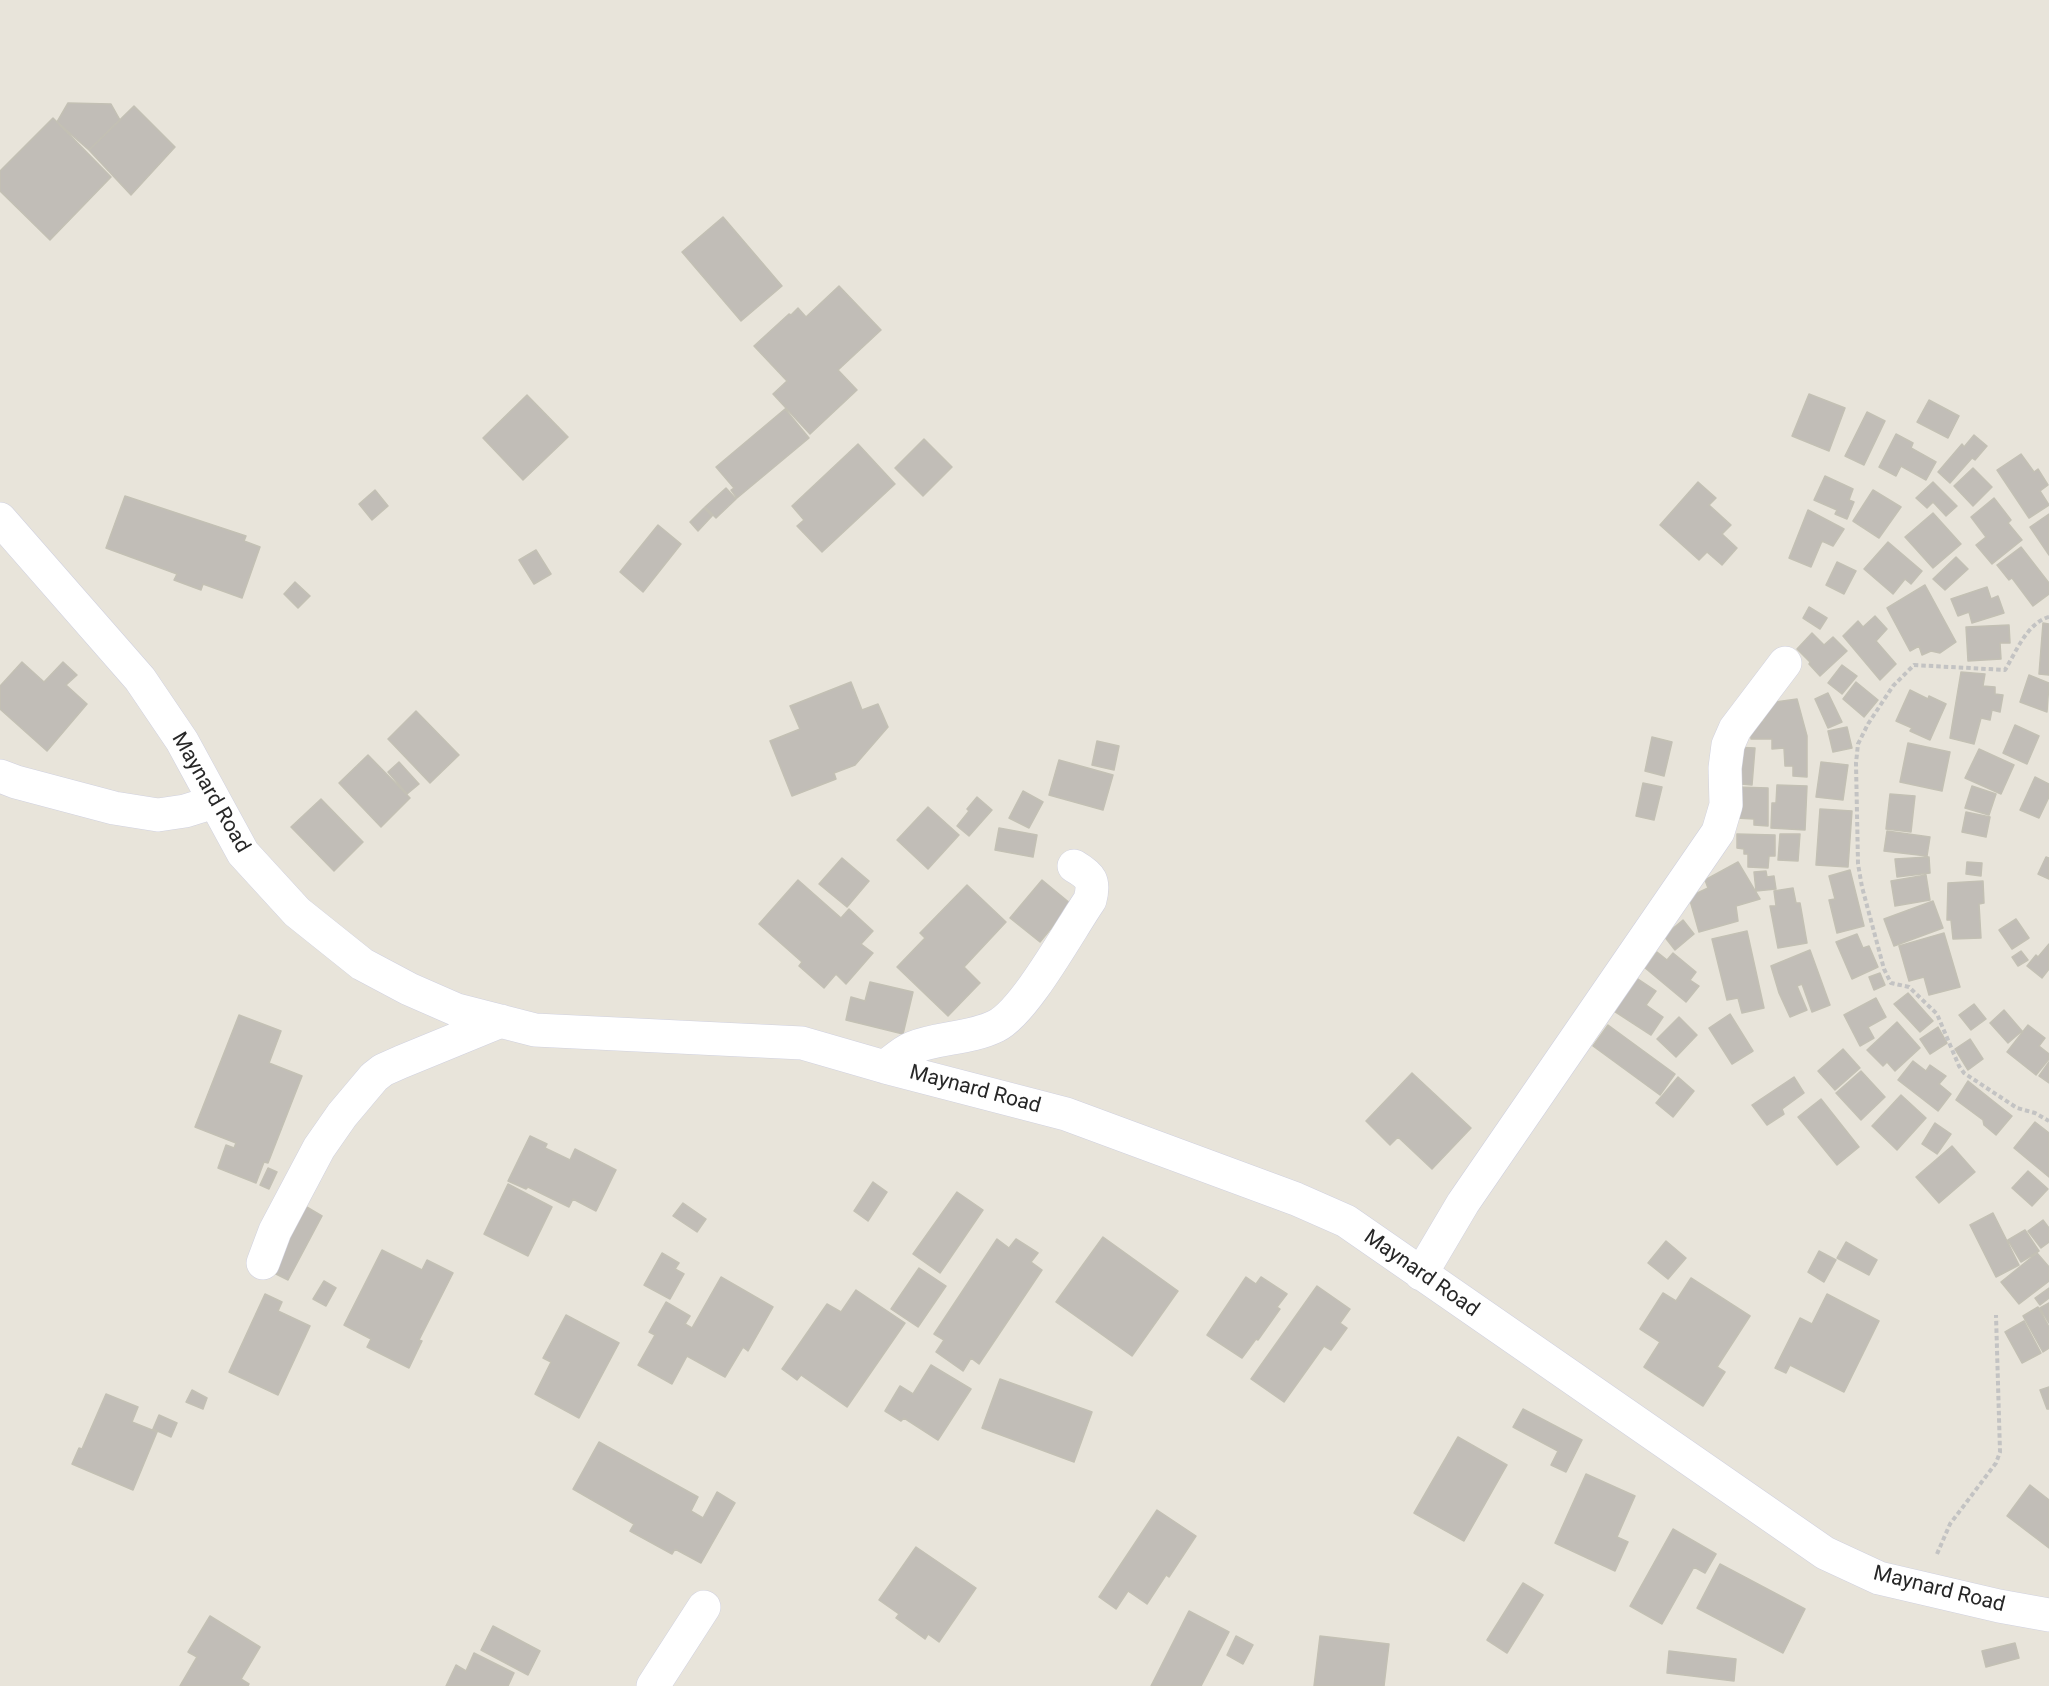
<!DOCTYPE html>
<html>
<head>
<meta charset="utf-8">
<style>
	body { margin:0 }
	canvas { display:block; background:#e8e4da }
</style>
</head>
<body>
<canvas width="2049" height="1686"></canvas>
<script>
const c = document.querySelector('canvas').getContext('2d');
c.lineJoin = 'round';
function fillPath(path, color) { c.fillStyle = color; c.fill(path, 'evenodd'); }
function stroke(path, color, width, dash) { c.strokeStyle = color; c.lineWidth = width; c.lineCap = dash ? 'butt' : 'round'; c.setLineDash(dash || []); c.stroke(path); }
function drawText(font, color, halo, rows, align = 'center') {
  c.font = font + ' Roboto,sans-serif'; c.lineWidth = 6; c.setLineDash([]); c.textBaseline = 'middle'; c.strokeStyle = halo; c.fillStyle = color; for (const [text, x, y, turn = 0] of rows) {
    c.save(); c.translate(x, y); c.rotate((+turn || 0) * Math.PI / 180); c.textAlign = isNaN(turn) ? turn : align; if (halo) c.strokeText(text, 0, 0); c.fillText(text, 0, 0); c.restore();
  }
}
const building = new Path2D(`
	M 68,103 L 111,104 L 120,120 L 89,150 L 57,122 Z
	M 134,106 L 175,147 L 131,195 L 89,150 Z
	M 53,118 L 111,177 L 50,240 L 0,191 L 0,171 Z
	M 723,217 L 782,286 L 741,321 L 682,252 Z
	M 839,286 L 881,330 L 838,370 L 857,390 L 810,434 L 773,394 L 787,381 L 754,346 L 789,314 L 791,315 L 798,308 L 806,317 Z
	M 1809,394 L 1845,408 L 1829,451 L 1792,436 Z
	M 527,395 L 568,437 L 523,480 L 483,438 Z
	M 1929,400 L 1959,416 L 1948,438 L 1917,422 Z
	M 785,409 L 809,438 L 737,498 L 731,490 L 734,488 L 716,467 Z
	M 1867,412 L 1885,421 L 1864,465 L 1845,456 Z
	M 1896,434 L 1913,443 L 1911,448 L 1936,462 L 1926,480 L 1901,466 L 1896,476 L 1879,467 Z
	M 1974,435 L 1987,446 L 1975,460 L 1972,458 L 1950,483 L 1938,472 L 1962,444 L 1964,447 Z
	M 924,439 L 952,467 L 923,496 L 895,468 Z
	M 858,444 L 895,484 L 822,552 L 797,526 L 804,520 L 792,506 Z
	M 2021,454 L 2034,472 L 2038,469 L 2048,485 L 2040,491 L 2049,505 L 2029,518 L 1997,470 Z
	M 1973,468 L 1992,487 L 1973,506 L 1954,486 Z
	M 1825,476 L 1853,489 L 1849,500 L 1854,502 L 1847,519 L 1835,514 L 1837,510 L 1814,500 Z
	M 1698,482 L 1716,498 L 1709,505 L 1731,525 L 1722,534 L 1737,548 L 1722,565 L 1707,552 L 1699,560 L 1660,525 Z
	M 1933,482 L 1957,506 L 1946,516 L 1933,502 L 1927,508 L 1916,498 Z
	M 726,488 L 736,499 L 716,518 L 705,507 Z
	M 375,490 L 388,506 L 372,520 L 359,504 Z
	M 1873,490 L 1901,507 L 1879,538 L 1853,521 Z
	M 125,496 L 246,536 L 244,541 L 260,547 L 242,598 L 203,584 L 201,590 L 174,580 L 177,574 L 106,548 Z
	M 1994,498 L 2011,520 L 2008,523 L 2022,540 L 1992,564 L 1976,545 L 1986,537 L 1971,517 Z
	M 704,508 L 712,516 L 698,531 L 690,522 Z
	M 1808,510 L 1844,529 L 1833,546 L 1822,541 L 1811,567 L 1789,558 Z
	M 1933,513 L 1961,544 L 1933,568 L 1905,537 Z
	M 2049,514 L 2049,555 L 2030,527 Z
	M 658,525 L 681,544 L 643,592 L 620,572 Z
	M 1888,542 L 1922,571 L 1911,584 L 1905,579 L 1893,594 L 1864,569 Z
	M 2021,547 L 2049,583 L 2049,594 L 2033,606 L 2012,578 L 2009,580 L 1997,565 Z
	M 536,550 L 551,574 L 534,584 L 519,560 Z
	M 1956,557 L 1968,569 L 1945,590 L 1933,579 Z
	M 1837,562 L 1856,571 L 1844,594 L 1826,585 Z
	M 295,582 L 310,596 L 298,608 L 284,594 Z
	M 1925,585 L 1956,642 L 1940,653 L 1931,651 L 1922,655 L 1919,646 L 1910,651 L 1887,608 Z
	M 1987,587 L 1991,599 L 1998,596 L 2004,613 L 1972,623 L 1969,612 L 1958,616 L 1951,599 Z
	M 1809,607 L 1827,618 L 1820,629 L 1803,618 Z
	M 1875,616 L 1887,629 L 1876,641 L 1896,664 L 1880,680 L 1843,636 L 1858,621 L 1863,627 Z
	M 2043,623 L 2049,624 L 2049,675 L 2039,674 Z
	M 2009,625 L 2010,643 L 2000,643 L 2001,659 L 1968,661 L 1966,627 Z
	M 1812,633 L 1824,645 L 1833,637 L 1847,651 L 1820,676 L 1809,664 L 1810,662 L 1797,649 Z
	M 22,662 L 44,682 L 63,662 L 77,675 L 66,685 L 87,704 L 47,751 L 0,709 L 0,686 Z
	M 1842,665 L 1857,676 L 1842,694 L 1828,683 Z
	M 1961,672 L 1985,674 L 1983,686 L 1995,687 L 1995,694 L 2003,695 L 2000,712 L 1992,710 L 1990,720 L 1981,718 L 1974,744 L 1950,738 Z
	M 2029,675 L 2049,683 L 2047,712 L 2020,702 Z
	M 851,682 L 862,710 L 878,704 L 888,727 L 855,765 L 834,773 L 836,779 L 792,796 L 770,741 L 800,729 L 790,706 Z
	M 1856,682 L 1878,700 L 1864,717 L 1843,699 Z
	M 1910,690 L 1928,699 L 1929,696 L 1946,704 L 1930,740 L 1910,731 L 1912,728 L 1896,721 Z
	M 1828,693 L 1842,722 L 1828,728 L 1815,699 Z
	M 1797,699 L 1807,736 L 1807,777 L 1793,776 L 1793,766 L 1785,766 L 1784,748 L 1772,749 L 1772,739 L 1751,739 L 1750,723 L 1764,721 L 1761,704 Z
	M 416,711 L 459,755 L 430,783 L 388,739 Z
	M 2015,725 L 2039,736 L 2027,764 L 2003,753 Z
	M 1847,727 L 1852,748 L 1833,752 L 1828,731 Z
	M 1652,737 L 1672,742 L 1664,776 L 1645,771 Z
	M 1097,741 L 1119,746 L 1114,770 L 1092,765 Z
	M 1908,743 L 1950,752 L 1942,791 L 1900,782 Z
	M 1732,747 L 1755,748 L 1752,785 L 1729,783 Z
	M 1979,749 L 2014,765 L 2001,794 L 1965,778 Z
	M 368,755 L 410,798 L 381,827 L 339,783 Z
	M 1059,760 L 1113,775 L 1103,810 L 1049,795 Z
	M 399,762 L 419,784 L 407,794 L 388,772 Z
	M 1821,762 L 1848,765 L 1843,800 L 1816,797 Z
	M 2035,777 L 2049,784 L 2049,797 L 2039,818 L 2020,810 Z
	M 1643,783 L 1662,787 L 1654,820 L 1636,816 Z
	M 1777,785 L 1807,786 L 1805,830 L 1771,828 L 1772,803 L 1776,803 Z
	M 1972,786 L 1996,794 L 1989,815 L 1965,808 Z
	M 1737,787 L 1768,788 L 1768,826 L 1754,825 L 1754,819 L 1736,818 Z
	M 1023,791 L 1043,802 L 1029,828 L 1009,818 Z
	M 1890,794 L 1915,796 L 1911,832 L 1886,829 Z
	M 977,797 L 992,810 L 969,836 L 957,826 L 969,811 L 967,809 Z
	M 321,799 L 363,842 L 334,871 L 291,827 Z
	M 928,807 L 959,835 L 928,869 L 897,840 Z
	M 1820,809 L 1852,811 L 1848,867 L 1816,865 Z
	M 1966,812 L 1990,817 L 1986,837 L 1962,832 Z
	M 999,828 L 1037,835 L 1033,857 L 995,850 Z
	M 1887,831 L 1930,837 L 1927,856 L 1884,851 Z
	M 1737,834 L 1775,835 L 1775,856 L 1769,856 L 1768,868 L 1748,867 L 1748,854 L 1744,854 L 1744,849 L 1737,848 Z
	M 1780,834 L 1800,834 L 1798,861 L 1778,860 Z
	M 1929,857 L 1930,873 L 1897,877 L 1895,859 Z
	M 2046,857 L 2049,858 L 2049,879 L 2038,874 Z
	M 842,858 L 869,881 L 847,907 L 819,884 Z
	M 1738,862 L 1760,899 L 1736,906 L 1738,921 L 1699,932 L 1689,897 L 1708,888 L 1705,880 Z
	M 1967,862 L 1982,863 L 1981,876 L 1966,874 Z
	M 1850,870 L 1864,926 L 1837,933 L 1829,900 L 1835,899 L 1829,876 Z
	M 1766,871 L 1767,877 L 1774,876 L 1776,889 L 1756,891 L 1754,872 Z
	M 1926,875 L 1930,900 L 1895,906 L 1891,881 Z
	M 798,880 L 841,918 L 849,909 L 873,931 L 861,944 L 873,953 L 846,984 L 836,974 L 824,988 L 799,966 L 802,962 L 759,924 Z
	M 1042,880 L 1071,904 L 1040,942 L 1010,918 Z
	M 1983,881 L 1984,903 L 1979,904 L 1981,938 L 1953,939 L 1951,920 L 1947,920 L 1948,883 Z
	M 967,885 L 1006,922 L 964,967 L 980,983 L 948,1016 L 897,967 L 925,938 L 920,933 Z
	M 1793,888 L 1796,903 L 1800,903 L 1807,943 L 1778,948 L 1770,906 L 1776,906 L 1774,891 Z
	M 1933,901 L 1943,928 L 1894,946 L 1884,919 Z
	M 2016,919 L 2029,938 L 2012,949 L 1999,930 Z
	M 1683,920 L 1694,934 L 1675,950 L 1664,936 Z
	M 1747,931 L 1764,1008 L 1742,1013 L 1738,998 L 1727,1000 L 1712,939 Z
	M 1944,933 L 1960,987 L 1929,995 L 1924,977 L 1909,981 L 1899,946 Z
	M 1857,934 L 1863,948 L 1869,946 L 1878,967 L 1852,979 L 1836,942 Z
	M 2049,944 L 2049,969 L 2042,978 L 2027,966 L 2036,955 L 2038,957 Z
	M 1810,950 L 1830,1005 L 1812,1012 L 1802,984 L 1797,986 L 1807,1010 L 1790,1017 L 1779,993 L 1771,966 Z
	M 2021,951 L 2028,960 L 2018,966 L 2012,957 Z
	M 1657,952 L 1667,960 L 1673,953 L 1696,972 L 1690,980 L 1699,986 L 1686,1002 L 1644,967 Z
	M 1880,973 L 1885,985 L 1874,990 L 1869,977 Z
	M 1632,975 L 1656,991 L 1646,1005 L 1663,1017 L 1651,1035 L 1611,1009 Z
	M 870,982 L 913,992 L 903,1034 L 846,1020 L 851,997 L 865,1001 Z
	M 1908,993 L 1933,1021 L 1920,1032 L 1894,1004 Z
	M 1876,998 L 1886,1017 L 1868,1027 L 1874,1038 L 1860,1046 L 1844,1015 Z
	M 1974,1004 L 1986,1019 L 1971,1030 L 1959,1015 Z
	M 2004,1010 L 2022,1031 L 2008,1043 L 1990,1023 Z
	M 1730,1014 L 1753,1051 L 1732,1064 L 1709,1028 Z
	M 239,1015 L 281,1031 L 269,1063 L 302,1076 L 268,1163 L 264,1162 L 256,1183 L 218,1168 L 226,1145 L 234,1148 L 236,1143 L 195,1127 Z
	M 1679,1017 L 1697,1035 L 1676,1057 L 1657,1039 Z
	M 1897,1022 L 1920,1048 L 1895,1071 L 1887,1062 L 1883,1066 L 1867,1050 Z
	M 1608,1025 L 1675,1074 L 1660,1095 L 1593,1046 Z
	M 2028,1025 L 2045,1038 L 2039,1046 L 2049,1054 L 2049,1059 L 2036,1075 L 2007,1052 Z
	M 1938,1027 L 1947,1043 L 1930,1054 L 1920,1039 Z
	M 1970,1039 L 1983,1059 L 1968,1070 L 1955,1049 Z
	M 1843,1049 L 1860,1068 L 1835,1090 L 1818,1071 Z
	M 1913,1061 L 1926,1071 L 1930,1065 L 1946,1076 L 1939,1084 L 1951,1094 L 1938,1111 L 1898,1080 Z
	M 2049,1062 L 2049,1083 L 2039,1076 Z
	M 1861,1071 L 1885,1097 L 1861,1120 L 1836,1093 Z
	M 1412,1073 L 1471,1128 L 1432,1169 L 1398,1137 L 1390,1145 L 1366,1121 Z
	M 1678,1077 L 1694,1091 L 1673,1117 L 1656,1103 Z
	M 1794,1077 L 1804,1093 L 1782,1109 L 1784,1114 L 1767,1125 L 1752,1105 Z
	M 1968,1081 L 2012,1116 L 1996,1135 L 1984,1125 L 1983,1120 L 1956,1100 Z
	M 1901,1095 L 1926,1118 L 1897,1150 L 1872,1126 Z
	M 1821,1099 L 1859,1147 L 1837,1165 L 1798,1117 Z
	M 2035,1122 L 2049,1133 L 2049,1177 L 2014,1148 Z
	M 1935,1123 L 1951,1134 L 1937,1154 L 1922,1144 Z
	M 530,1136 L 547,1144 L 545,1148 L 570,1160 L 575,1149 L 616,1170 L 596,1211 L 573,1199 L 569,1207 L 528,1187 L 526,1189 L 508,1181 Z
	M 1952,1146 L 1975,1172 L 1939,1203 L 1916,1177 Z
	M 268,1168 L 277,1172 L 269,1189 L 260,1185 Z
	M 2028,1171 L 2048,1189 L 2032,1206 L 2012,1188 Z
	M 873,1182 L 887,1192 L 868,1221 L 854,1211 Z
	M 508,1184 L 552,1207 L 528,1256 L 484,1234 Z
	M 957,1192 L 983,1210 L 940,1273 L 913,1254 Z
	M 683,1203 L 706,1219 L 697,1232 L 673,1216 Z
	M 305,1206 L 322,1216 L 288,1280 L 270,1271 Z
	M 1993,1213 L 2019,1265 L 1996,1277 L 1970,1225 Z
	M 2043,1220 L 2049,1228 L 2049,1242 L 2041,1248 L 2028,1231 Z
	M 2025,1230 L 2039,1251 L 2021,1262 L 2008,1240 Z
	M 1103,1237 L 1178,1291 L 1132,1356 L 1056,1302 Z
	M 997,1239 L 1009,1248 L 1016,1239 L 1038,1253 L 1031,1262 L 1042,1270 L 979,1364 L 971,1358 L 963,1371 L 936,1352 L 944,1340 L 934,1334 Z
	M 1666,1241 L 1686,1258 L 1668,1279 L 1648,1263 Z
	M 1846,1242 L 1877,1260 L 1869,1275 L 1837,1258 Z
	M 382,1250 L 422,1270 L 427,1260 L 453,1273 L 419,1340 L 422,1341 L 409,1368 L 367,1347 L 371,1339 L 344,1325 Z
	M 1819,1251 L 1836,1260 L 1824,1282 L 1808,1272 Z
	M 662,1253 L 679,1263 L 675,1269 L 684,1274 L 670,1299 L 644,1285 Z
	M 2037,1253 L 2049,1267 L 2049,1281 L 2019,1304 L 2001,1282 Z
	M 919,1268 L 946,1286 L 918,1327 L 891,1309 Z
	M 721,1277 L 773,1307 L 748,1351 L 743,1347 L 725,1377 L 687,1356 L 672,1384 L 638,1365 L 655,1335 L 649,1332 L 666,1302 L 690,1316 L 685,1324 L 692,1328 Z
	M 1246,1277 L 1256,1284 L 1261,1277 L 1287,1294 L 1277,1307 L 1280,1309 L 1258,1340 L 1256,1339 L 1242,1358 L 1207,1335 Z
	M 1691,1278 L 1750,1316 L 1717,1367 L 1725,1372 L 1703,1406 L 1644,1367 L 1660,1342 L 1640,1329 L 1663,1293 L 1676,1301 Z
	M 324,1281 L 336,1288 L 326,1306 L 313,1299 Z
	M 1317,1286 L 1350,1309 L 1340,1323 L 1347,1328 L 1331,1350 L 1324,1346 L 1284,1402 L 1251,1379 Z
	M 2049,1288 L 2049,1298 L 2040,1305 L 2035,1298 Z
	M 856,1290 L 905,1323 L 847,1407 L 801,1375 L 797,1380 L 782,1369 L 827,1304 L 841,1312 Z
	M 265,1294 L 282,1302 L 278,1311 L 310,1326 L 278,1395 L 229,1372 Z
	M 1827,1294 L 1879,1321 L 1844,1392 L 1790,1365 L 1786,1373 L 1775,1368 L 1800,1318 L 1812,1324 Z
	M 2049,1303 L 2049,1323 L 2040,1308 Z
	M 2038,1307 L 2049,1327 L 2049,1348 L 2043,1352 L 2023,1316 Z
	M 566,1315 L 619,1343 L 579,1418 L 535,1394 L 551,1362 L 543,1358 Z
	M 2024,1321 L 2041,1353 L 2022,1363 L 2005,1332 Z
	M 931,1365 L 971,1389 L 938,1440 L 904,1418 L 901,1421 L 885,1411 L 900,1386 L 913,1394 Z
	M 1000,1379 L 1092,1412 L 1074,1462 L 982,1428 Z
	M 2049,1387 L 2049,1409 L 2047,1409 L 2040,1390 Z
	M 192,1390 L 207,1398 L 203,1409 L 186,1402 Z
	M 106,1394 L 138,1407 L 132,1422 L 157,1432 L 133,1490 L 72,1464 L 79,1448 L 82,1449 Z
	M 1523,1409 L 1582,1440 L 1566,1472 L 1551,1465 L 1558,1451 L 1513,1427 Z
	M 159,1415 L 177,1423 L 171,1437 L 153,1429 Z
	M 1458,1437 L 1507,1465 L 1464,1541 L 1414,1513 Z
	M 599,1442 L 698,1497 L 691,1511 L 703,1518 L 717,1492 L 735,1503 L 701,1563 L 675,1549 L 672,1554 L 630,1531 L 634,1524 L 573,1489 Z
	M 1586,1474 L 1635,1496 L 1617,1537 L 1628,1542 L 1615,1571 L 1555,1543 Z
	M 2030,1485 L 2049,1500 L 2049,1548 L 2007,1516 Z
	M 1157,1510 L 1196,1536 L 1169,1577 L 1166,1575 L 1147,1604 L 1128,1591 L 1116,1609 L 1099,1597 Z
	M 1673,1529 L 1716,1554 L 1705,1573 L 1694,1567 L 1662,1624 L 1630,1606 Z
	M 916,1547 L 976,1588 L 939,1642 L 928,1634 L 925,1639 L 896,1618 L 899,1614 L 879,1600 Z
	M 1720,1564 L 1805,1609 L 1783,1653 L 1697,1608 Z
	M 1523,1583 L 1543,1595 L 1507,1653 L 1487,1640 Z
	M 1189,1611 L 1229,1632 L 1201,1686 L 1151,1686 Z
	M 210,1616 L 260,1647 L 241,1679 L 249,1684 L 248,1686 L 180,1686 L 197,1657 L 188,1652 Z
	M 493,1626 L 540,1651 L 528,1675 L 481,1650 Z
	M 1236,1636 L 1253,1645 L 1243,1664 L 1227,1655 Z
	M 1320,1636 L 1389,1644 L 1384,1686 L 1314,1686 Z
	M 2015,1643 L 2019,1658 L 1986,1667 L 1982,1651 Z
	M 1669,1651 L 1736,1659 L 1734,1681 L 1667,1673 Z
	M 474,1653 L 514,1673 L 508,1686 L 446,1686 L 456,1665 L 466,1671 Z`);
fillPath(building, '#c1bdb7');
stroke(building, '#c3c0b4', 1.5);
const minor = new Path2D(`
	M 0,519 L 140,679 L 182,741 L 243,853 L 297,912 L 362,964 L 409,989 L 457,1010 L 535,1030 L 802,1043 L 885,1067 L 1066,1114 L 1296,1199 L 1346,1221 L 1825,1553 L 1879,1578 L 1999,1606 L 2049,1615
	M 0,776 L 16,782 L 114,808 L 158,815 L 185,811 L 214,802
	M 885,1067 C 893,1061 902,1052 912,1048 C 939,1037 970,1039 996,1026 C 1025,1012 1070,929 1090,900 C 1095,881 1091,876 1074,866
	M 263,1263 L 275,1231 L 319,1148 L 342,1115 L 374,1077 L 383,1070 L 401,1062 L 501,1021
	M 1421,1274 L 1463,1203 L 1718,832 L 1726,805 L 1725,768 L 1728,745 L 1735,729 L 1785,663
	M 653,1686 L 704,1607`);
stroke(minor, '#d0d1df', 34);
stroke(new Path2D(`
	M 2049,617 C 2027,623 2016,652 2005,670 L 1914,665 L 1893,686 L 1868,724 L 1858,744 L 1856,763 L 1858,864 L 1862,887 L 1884,969 L 1891,983 L 1909,987 L 1937,1014 L 1959,1066 L 1964,1073 L 2017,1108 L 2035,1113 L 2049,1121
	M 1937,1554 L 1950,1524 L 1996,1463 L 2000,1452 L 1996,1315`), '#c3c3c3', 4, [4.5, 3]);
stroke(minor, '#fff', 33);
drawText('21px', '#272727', '#fff', [
	["Maynard Road",210,793,60],
	["Maynard Road",975,1090,15],
	["Maynard Road",1421,1274,35],
	["Maynard Road",1939,1590,14]
]);
</script>
</body>
</html>
